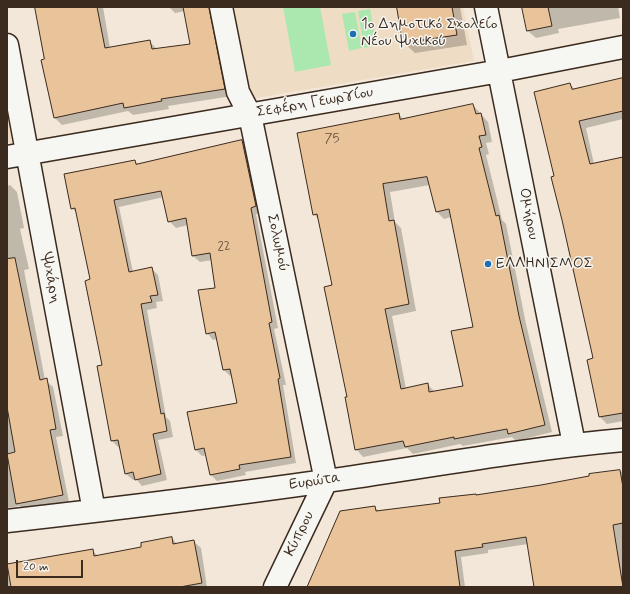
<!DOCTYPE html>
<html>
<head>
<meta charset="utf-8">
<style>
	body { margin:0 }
	#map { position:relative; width:630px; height:594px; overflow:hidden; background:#f2e7d8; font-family:Mynerve,sans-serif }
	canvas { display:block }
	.frame { position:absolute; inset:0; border:8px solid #3b2a1e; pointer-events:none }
	.scale { position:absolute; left:16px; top:560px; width:67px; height:18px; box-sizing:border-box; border:2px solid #3b2a1e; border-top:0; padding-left:5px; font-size:12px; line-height:14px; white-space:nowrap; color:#3b2a1e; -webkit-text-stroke:3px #f6f6f2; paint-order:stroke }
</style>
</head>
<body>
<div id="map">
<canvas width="630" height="594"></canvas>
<div class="frame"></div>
<div class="scale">20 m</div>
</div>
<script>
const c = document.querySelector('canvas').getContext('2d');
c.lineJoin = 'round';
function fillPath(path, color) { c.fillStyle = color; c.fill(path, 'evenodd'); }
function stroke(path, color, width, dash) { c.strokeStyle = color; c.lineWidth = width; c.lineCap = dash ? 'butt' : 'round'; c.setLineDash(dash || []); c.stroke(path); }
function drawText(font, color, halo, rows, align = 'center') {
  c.font = font + ' Mynerve,sans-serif'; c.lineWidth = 3; c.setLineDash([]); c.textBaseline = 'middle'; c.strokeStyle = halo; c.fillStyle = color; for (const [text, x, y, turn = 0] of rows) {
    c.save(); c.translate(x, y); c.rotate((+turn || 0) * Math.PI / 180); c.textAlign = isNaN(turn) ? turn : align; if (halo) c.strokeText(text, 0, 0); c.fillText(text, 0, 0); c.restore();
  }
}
fillPath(new Path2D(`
	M 233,7 L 463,7 L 474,61 L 251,99 Z
	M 7,102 L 15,142 L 7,143 Z`), '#efdcc5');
fillPath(new Path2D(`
	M 283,7 L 320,7 L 331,65 L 295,72 Z
	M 370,9 L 377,45 L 364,48 L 358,11 Z
	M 355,12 L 362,48 L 349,51 L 342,14 Z`), '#abe8af');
fillPath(new Path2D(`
	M 36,7 L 103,7 L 110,48 L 149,41 L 157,49 L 191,45 L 185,11 L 175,13 L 169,7 L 215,7 L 232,96 L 168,106 L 169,109 L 133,115 L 128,111 L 62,125 L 54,117 Z
	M 398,7 L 460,7 L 467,45 L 415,53 L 404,43 Z
	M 523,7 L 618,7 L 620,18 L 558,29 L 559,33 L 536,38 L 528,31 Z
	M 623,79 L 623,119 L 586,128 L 594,164 L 623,158 L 623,421 L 607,424 L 600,417 L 588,360 L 594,359 L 555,177 L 570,84 L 575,90 Z
	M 473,105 L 488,122 L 492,142 L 486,143 L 489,154 L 486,155 L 502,220 L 506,224 L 526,324 L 552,432 L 516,441 L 512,437 L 463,446 L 460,444 L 413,454 L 407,448 L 363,457 L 356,449 L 333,286 L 319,220 L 314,214 L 399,114 L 403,119 ZM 430,185 L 437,212 L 444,219 L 451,217 L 474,327 L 464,386 L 435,392 L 427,384 L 406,389 L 392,316 L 416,311 L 401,228 L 395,222 L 390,192 Z
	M 242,141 L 248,147 L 262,213 L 256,214 L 278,328 L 274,329 L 286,385 L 283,385 L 296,463 L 245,472 L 246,475 L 217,481 L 211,475 L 207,455 L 202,456 L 196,450 L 238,404 L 232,375 L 230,376 L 223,369 L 217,339 L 213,340 L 207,333 L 216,288 L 212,260 L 200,262 L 193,256 L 188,225 L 176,228 L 169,221 L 164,197 L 119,207 L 133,272 L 152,269 L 158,275 L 163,301 L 156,302 L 157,308 L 147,310 L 166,417 L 170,421 L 173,437 L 158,440 L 167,480 L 142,486 L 136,479 L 133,480 L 126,474 L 121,447 L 118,447 L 112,441 L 98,367 L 103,366 L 91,280 L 77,213 L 72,208 L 134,161 L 138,164 Z
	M 10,185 L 17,192 L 24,228 L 20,229 L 29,269 L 24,270 L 45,380 L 53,387 L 63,436 L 56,437 L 69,502 L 24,510 L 20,506 L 7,508 L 7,186 Z
	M 620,471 L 623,472 L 623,587 L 535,587 L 528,544 L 488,550 L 488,553 L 461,557 L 465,587 L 308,587 L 374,507 L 379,511 L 441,504 L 476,496 L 541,486 Z
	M 172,538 L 177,544 L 193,541 L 201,548 L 207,587 L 7,587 L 7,568 L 93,551 L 98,556 L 142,548 Z`), '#0003');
const building = new Path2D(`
	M 35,7 L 97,7 L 105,48 L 150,40 L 152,49 L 190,44 L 183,7 L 209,7 L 225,89 L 161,99 L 162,101 L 124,108 L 123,103 L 54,118 L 41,60 L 44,59 Z
	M 397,7 L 452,7 L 457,35 L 403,43 Z
	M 522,7 L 548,7 L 552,26 L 527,31 Z
	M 623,78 L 623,111 L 579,121 L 590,164 L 623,157 L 623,413 L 599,417 L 587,360 L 593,358 L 562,220 L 551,177 L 554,176 L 534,92 L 570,83 L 572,89 Z
	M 473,104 L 476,114 L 481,113 L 486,135 L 479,136 L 482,147 L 479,148 L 496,216 L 499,215 L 519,316 L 545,425 L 508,434 L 507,429 L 454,439 L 454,437 L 405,447 L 403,441 L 355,450 L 345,397 L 347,397 L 324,287 L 332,285 L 317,214 L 313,215 L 297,133 L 399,113 L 400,119 ZM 427,177 L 436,212 L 449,209 L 473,327 L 451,331 L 463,386 L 429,392 L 428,383 L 401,389 L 385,309 L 409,304 L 394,220 L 389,221 L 383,184 Z
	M 242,140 L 256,206 L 251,208 L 272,322 L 269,323 L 280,378 L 278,379 L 291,457 L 239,465 L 240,469 L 210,475 L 204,448 L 195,450 L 187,412 L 237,403 L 230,369 L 223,370 L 215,332 L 206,334 L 198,290 L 215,288 L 210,253 L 192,256 L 186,218 L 168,222 L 161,191 L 114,200 L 129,272 L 152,267 L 158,295 L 150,296 L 152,302 L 141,304 L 161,414 L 164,413 L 167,431 L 153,434 L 161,474 L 135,480 L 133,472 L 125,474 L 118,440 L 111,441 L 97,366 L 102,365 L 85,281 L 90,279 L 75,208 L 71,209 L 64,174 L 135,160 L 136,164 Z
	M 15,258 L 40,380 L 47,378 L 56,429 L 50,430 L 63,495 L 16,504 L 7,454 L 15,452 L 7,407 L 7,259 Z
	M 620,470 L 623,487 L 623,523 L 613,525 L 623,587 L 534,587 L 526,537 L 482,544 L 483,547 L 455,551 L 460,587 L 307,587 L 340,511 L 375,506 L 376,511 L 440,503 L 439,498 L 476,494 L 476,495 L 541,485 L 589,476 L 589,474 Z
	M 172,537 L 173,544 L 194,540 L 202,583 L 180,587 L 11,587 L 7,564 L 93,549 L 94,556 L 141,547 L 141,543 Z`);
fillPath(building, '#e9c39a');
stroke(building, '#3b2a1e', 1);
const minor = new Path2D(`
	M 221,7 L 238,92 L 250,115 L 326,481
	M 486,7 L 574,444
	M 7,45 L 94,511
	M 7,157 L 500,71 L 623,47
	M 7,521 C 113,509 220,496 326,481 C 425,467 523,449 623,440
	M 275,587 L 326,481`);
stroke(minor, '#3b2a1e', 25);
stroke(minor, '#f6f6f2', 22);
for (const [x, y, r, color] of [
	[353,34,4,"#1f6fb2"],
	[488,264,4,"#1f6fb2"]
]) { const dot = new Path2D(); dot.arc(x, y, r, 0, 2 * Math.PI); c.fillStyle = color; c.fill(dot); stroke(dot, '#f6f6f2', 1.5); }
drawText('13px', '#66503d', null, [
	["75",332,139],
	["22",224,247]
]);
drawText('15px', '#3b2a1e', '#f6f6f2', [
	["1ο Δημοτικό Σχολείο",361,25],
	["Νέου Ψυχικού",361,42],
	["ΕΛΛΗΝΙΣΜΟΣ",496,264]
], 'left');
drawText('15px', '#3b2a1e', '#f6f6f2', [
	["Σεφέρη Γεωργίου",315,103,-10],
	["Ομήρου",528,214,79],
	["Σολωμού",277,243,78],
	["Ψυχάρη",50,278,79],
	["Ευρώτα",315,482,-8],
	["Κύπρου",300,534,-64]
]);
</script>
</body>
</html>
